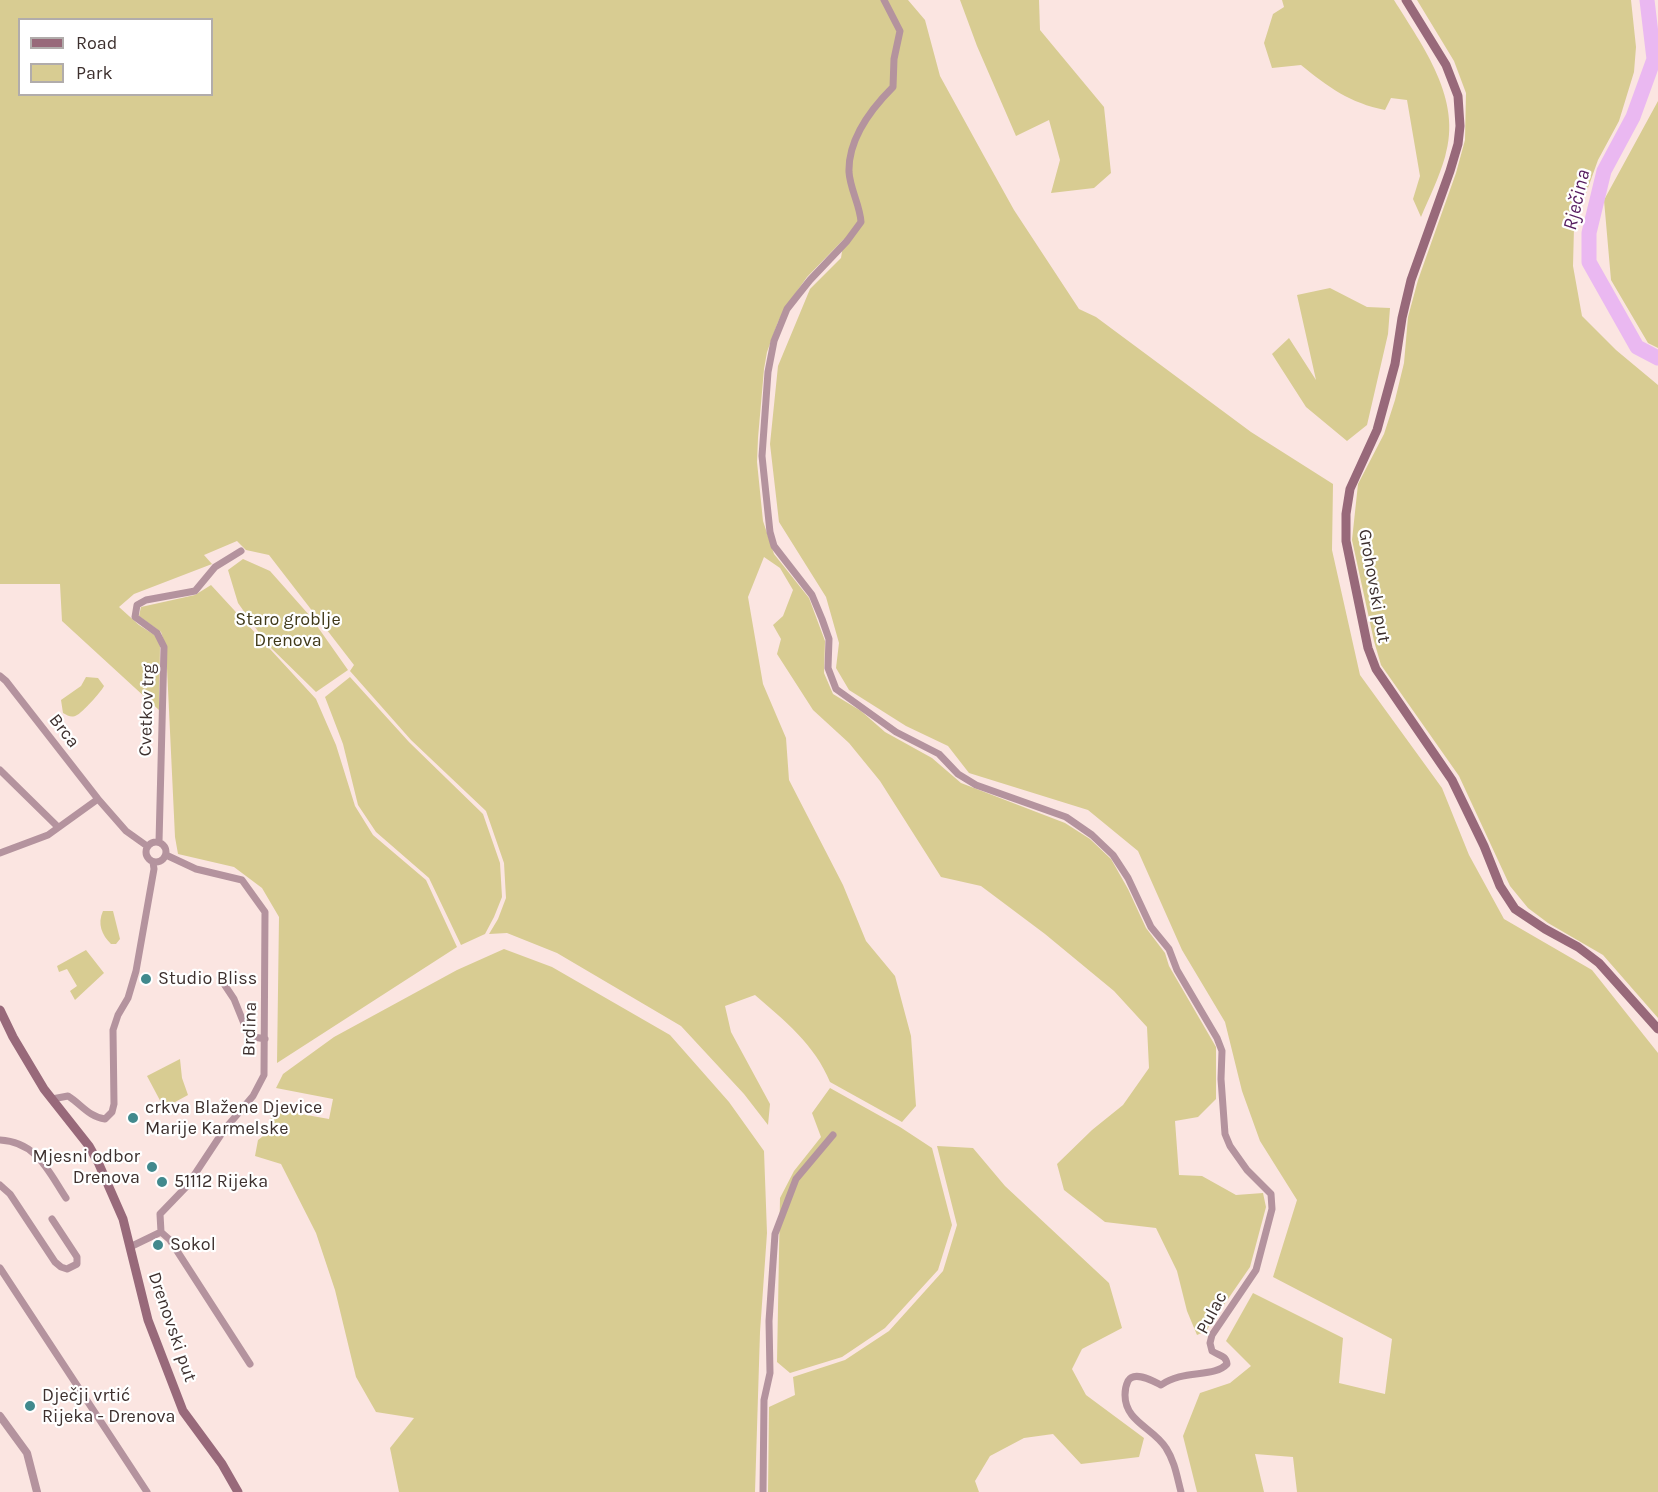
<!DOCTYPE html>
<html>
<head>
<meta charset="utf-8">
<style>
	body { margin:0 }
	#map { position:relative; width:1658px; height:1492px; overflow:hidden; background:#fbe5e1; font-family:Karla,sans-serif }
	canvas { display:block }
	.legend { position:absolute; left:18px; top:18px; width:195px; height:78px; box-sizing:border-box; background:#fff; border:2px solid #b1acab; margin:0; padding:8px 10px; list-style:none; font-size:18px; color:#3d302e }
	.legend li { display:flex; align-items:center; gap:12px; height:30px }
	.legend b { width:30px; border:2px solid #b1acab }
</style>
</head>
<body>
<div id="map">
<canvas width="1658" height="1492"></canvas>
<ul class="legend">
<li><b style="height:8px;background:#98697a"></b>Road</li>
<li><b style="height:16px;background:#d8cc92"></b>Park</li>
</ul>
</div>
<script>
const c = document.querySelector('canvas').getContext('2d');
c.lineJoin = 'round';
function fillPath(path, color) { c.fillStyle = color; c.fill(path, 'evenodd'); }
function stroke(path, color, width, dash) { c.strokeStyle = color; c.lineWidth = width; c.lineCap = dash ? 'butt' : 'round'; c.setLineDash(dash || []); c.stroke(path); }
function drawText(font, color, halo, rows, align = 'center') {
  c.font = font + ' Karla,sans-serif'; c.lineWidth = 4.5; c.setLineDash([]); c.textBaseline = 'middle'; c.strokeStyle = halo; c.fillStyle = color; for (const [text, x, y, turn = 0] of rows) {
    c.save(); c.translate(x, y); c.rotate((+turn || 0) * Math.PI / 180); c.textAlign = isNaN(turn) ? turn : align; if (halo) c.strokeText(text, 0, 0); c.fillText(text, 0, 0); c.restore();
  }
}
fillPath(new Path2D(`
	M 0,0 L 908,0 L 925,20 L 940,76 L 984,156 L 1014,210 L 1079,309 L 1096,317 L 1251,432 L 1333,484 L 1332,550 L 1360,675 L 1442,788 L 1469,855 L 1504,919 L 1592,970 L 1658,1053 L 1658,1492 L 1297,1492 L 1293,1457 L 1255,1454 L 1264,1492 L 1197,1492 L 1183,1436 L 1200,1393 L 1230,1383 L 1251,1366 L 1226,1341 L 1253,1293 L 1343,1338 L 1339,1383 L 1385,1394 L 1392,1339 L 1273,1277 L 1297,1200 L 1260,1141 L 1242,1091 L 1225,1022 L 1182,950 L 1138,851 L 1088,810 L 969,773 L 948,746 L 906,726 L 849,690 L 836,668 L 839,643 L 826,597 L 779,522 L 770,444 L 778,366 L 810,289 L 841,258 L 844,239 L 807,277 L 785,308 L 778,322 L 767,352 L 764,369 L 758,438 L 757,462 L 763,521 L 774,554 L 809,598 L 825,641 L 824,673 L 833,694 L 861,711 L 885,732 L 932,758 L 961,783 L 1065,823 L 1090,839 L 1111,859 L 1128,889 L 1146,928 L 1165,953 L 1169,966 L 1216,1047 L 1216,1099 L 1198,1117 L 1175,1121 L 1179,1175 L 1202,1176 L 1236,1195 L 1263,1193 L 1266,1207 L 1250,1267 L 1206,1331 L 1197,1335 L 1187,1311 L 1177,1271 L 1156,1228 L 1105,1222 L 1064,1190 L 1057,1164 L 1092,1130 L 1123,1105 L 1149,1068 L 1147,1027 L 1114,991 L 1045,934 L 981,886 L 941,877 L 880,781 L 849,743 L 813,710 L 777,654 L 781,639 L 773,625 L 783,616 L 793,590 L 780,568 L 764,557 L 748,597 L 763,684 L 786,738 L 789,780 L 843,885 L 866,941 L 895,976 L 911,1036 L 916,1106 L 902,1122 L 830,1082 C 815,1045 784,1020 755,995 L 725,1006 L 731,1032 L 770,1104 L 768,1125 L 744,1094 L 681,1026 L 557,953 L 507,933 L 489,934 L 498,919 L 506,898 L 504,863 L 486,811 L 411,740 L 350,671 L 354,665 L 269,555 L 246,550 L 237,541 L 204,555 L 212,564 L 134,594 L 119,607 L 139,625 L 156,636 L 160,646 L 159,710 L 62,621 L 60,584 L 0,584 ZM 20,20 L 212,20 L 212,94 L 20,94 Z
	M 960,0 L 1039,0 L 1040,30 L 1104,107 L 1111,173 L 1094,188 L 1051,193 L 1060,160 L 1049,120 L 1016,136 L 977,46 Z
	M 1282,0 L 1394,0 C 1423,47 1463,99 1445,157 C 1439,178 1429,198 1421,217 L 1413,199 L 1420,176 L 1407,100 L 1391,98 L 1385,110 C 1350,103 1328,87 1301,65 L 1272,68 L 1264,43 L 1273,14 L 1284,7 Z
	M 1417,0 L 1631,0 L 1636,47 L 1634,72 L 1619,121 L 1598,160 L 1574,227 L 1573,266 L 1582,316 L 1616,350 L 1658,385 L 1658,1018 L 1603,955 L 1548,923 L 1528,908 L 1510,886 L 1459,776 L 1381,665 L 1374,641 L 1352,540 L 1358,484 L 1384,434 L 1395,400 L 1404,363 L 1408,317 L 1418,280 L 1456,173 L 1465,140 L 1466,93 L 1454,61 Z
	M 1658,101 L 1658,348 L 1648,343 L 1611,280 L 1604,200 Z
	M 1330,288 L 1367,307 L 1390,308 L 1388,334 L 1367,425 L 1347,441 L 1306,407 L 1272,354 L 1289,338 L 1316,380 L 1297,295 Z
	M 243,559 L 270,571 L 310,616 L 348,670 L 316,692 L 267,644 L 238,603 L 228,570 Z
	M 211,585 L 316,699 L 336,745 L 355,806 L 373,835 L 426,880 L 457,947 L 277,1063 L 279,917 L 262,888 L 234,867 L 178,854 L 175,837 L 166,647 L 161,632 L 139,616 L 141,607 L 195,595 Z
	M 86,677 L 98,678 L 104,686 C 101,692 82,713 77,715 C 72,718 68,716 63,713 L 61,700 L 81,686 Z
	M 350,677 L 409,742 L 483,814 L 500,863 L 502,897 L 494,917 L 485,934 L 461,945 L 429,878 L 376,832 L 358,805 L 343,744 L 325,697 Z
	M 103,911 L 113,911 L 120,939 L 116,944 L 111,944 C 102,935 97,924 103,911 Z
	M 504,949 L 552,967 L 670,1035 L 729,1102 L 764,1151 L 767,1233 L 760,1332 L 755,1492 L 399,1492 L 390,1448 L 414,1418 L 376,1412 L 356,1377 L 335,1290 L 316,1233 L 281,1164 L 255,1156 L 258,1140 L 267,1133 L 273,1109 L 329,1119 L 333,1099 L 276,1088 L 283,1074 L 334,1037 L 457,970 Z
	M 86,950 L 104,973 L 75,1000 L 70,991 L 77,986 L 67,969 L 59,972 L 57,966 Z
	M 180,1059 L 182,1078 L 188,1095 L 164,1108 L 147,1076 Z
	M 830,1088 L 900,1127 L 932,1148 L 952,1225 L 938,1270 L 885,1328 L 842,1357 L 790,1373 L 777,1362 L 780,1198 L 794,1171 L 821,1137 L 812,1113 Z
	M 937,1146 L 973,1148 L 1005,1186 L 1109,1283 L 1122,1328 L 1082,1349 L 1072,1369 L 1086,1395 L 1144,1438 L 1139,1457 L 1081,1464 L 1053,1434 L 1024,1438 L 990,1456 L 975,1481 L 979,1492 L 768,1492 L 769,1407 L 795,1395 L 793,1377 L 845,1360 L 889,1331 L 943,1271 L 957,1225 Z`), '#d8cc92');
stroke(new Path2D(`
	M 1647,0 L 1654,59 L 1633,117 L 1604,171 L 1589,233 L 1589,262 L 1637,347 L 1658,358`), '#eab8f1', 15);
stroke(new Path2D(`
	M 884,0 L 900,31 L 894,59 L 893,87 C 871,109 848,139 849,172 C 850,189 860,205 861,222 L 847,241 L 810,280 L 798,295 L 787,309 L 774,341 L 768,372 L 762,456 L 770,532 L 774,546 L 812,595 L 822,619 L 829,639 L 828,668 L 836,689 L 896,732 L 939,754 L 958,774 L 976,785 L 1066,817 L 1092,835 L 1113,855 L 1128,878 L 1151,927 L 1169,949 L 1177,970 L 1217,1038 L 1222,1051 L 1221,1079 L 1225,1134 L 1230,1146 L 1247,1170 L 1271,1194 L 1272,1209 L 1256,1270 L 1212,1335 L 1210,1343 L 1212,1351 C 1219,1356 1226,1355 1227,1364 C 1214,1378 1183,1369 1161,1385 C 1153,1381 1134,1370 1128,1381 C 1126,1385 1125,1391 1125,1395 C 1125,1422 1154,1428 1166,1448 C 1175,1462 1177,1477 1181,1492
	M 0,676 L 6,681 L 98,799 L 126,831 L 147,846
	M 0,770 L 58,827
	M146 852a10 10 0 1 1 20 0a10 10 0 1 1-20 0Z
	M 159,842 L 164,647 L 157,633 L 135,617 L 137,605 L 146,600 L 195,591 L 215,567 L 241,551
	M 0,853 L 48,835 L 98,799
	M 220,978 L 234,999 L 249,1036 L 265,1039
	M 52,1099 L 68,1096 C 81,1104 89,1117 105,1119 L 112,1112 L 114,1104 L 113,1030 L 118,1015 L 128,998 L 136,971 L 154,869 L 153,862
	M 0,1140 C 37,1142 48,1171 66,1198
	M 0,1185 L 10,1194 L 55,1262 L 61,1267 L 67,1269 L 77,1264 L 77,1257 L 52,1219
	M 161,1232 L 170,1240 L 250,1364
	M 130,1247 L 161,1232 L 160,1214 L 187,1186 L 224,1130 L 253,1096 L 264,1075 L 265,912 L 242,880 L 196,869 L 166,855
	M 0,1268 L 147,1492
	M 763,1492 L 764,1400 L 770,1373 L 769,1321 L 775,1234 L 796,1179 L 833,1135`), '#b4939e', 7);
stroke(new Path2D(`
	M 0,1416 L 27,1453 L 37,1492`), '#b4939e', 8);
stroke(new Path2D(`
	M 1406,0 L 1446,65 L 1458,96 L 1460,126 L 1458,144 L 1450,171 L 1411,280 L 1402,318 L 1395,364 L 1377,430 L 1350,489 L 1346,514 L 1346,541 L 1368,648 L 1376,669 L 1452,780 L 1484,846 L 1500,886 L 1515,909 L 1545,929 L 1578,947 L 1599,963 L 1658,1029
	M 0,1010 L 13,1037 L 44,1089 L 89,1146 L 98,1162 L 123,1219 L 148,1320 L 183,1411 L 222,1464 L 238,1492`), '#98697a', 9);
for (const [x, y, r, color] of [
	[146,979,6,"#41898d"],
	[133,1118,6,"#41898d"],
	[152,1167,6,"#41898d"],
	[162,1182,6,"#41898d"],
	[158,1245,6,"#41898d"],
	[30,1406,6,"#41898d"]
]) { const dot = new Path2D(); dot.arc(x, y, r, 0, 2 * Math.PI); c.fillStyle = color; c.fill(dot); stroke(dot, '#fff', 2); }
drawText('18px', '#3d302e', '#fff', [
	["Grohovski put",1374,586,80],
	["Cvetkov trg",147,710,-88],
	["Brca",64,731,52],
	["Brdina",250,1029,-88],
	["Pulac",1212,1313,-62],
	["Drenovski put",172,1327,71]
]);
drawText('18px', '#403919', '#fff', [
	["Staro groblje",288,620],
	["Drenova",288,641]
]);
drawText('18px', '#3d302e', '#fff', [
	["Studio Bliss",158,979],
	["crkva Blažene Djevice",145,1108],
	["Marije Karmelske",145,1129],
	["Mjesni odbor",140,1157,"right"],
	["Drenova",140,1178,"right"],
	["51112 Rijeka",174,1182],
	["Sokol",170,1245],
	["Dječji vrtić",42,1396],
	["Rijeka - Drenova",42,1417]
], 'left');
drawText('italic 20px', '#561c5f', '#fff', [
	["Rječina",1577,200,-77]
]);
</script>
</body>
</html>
